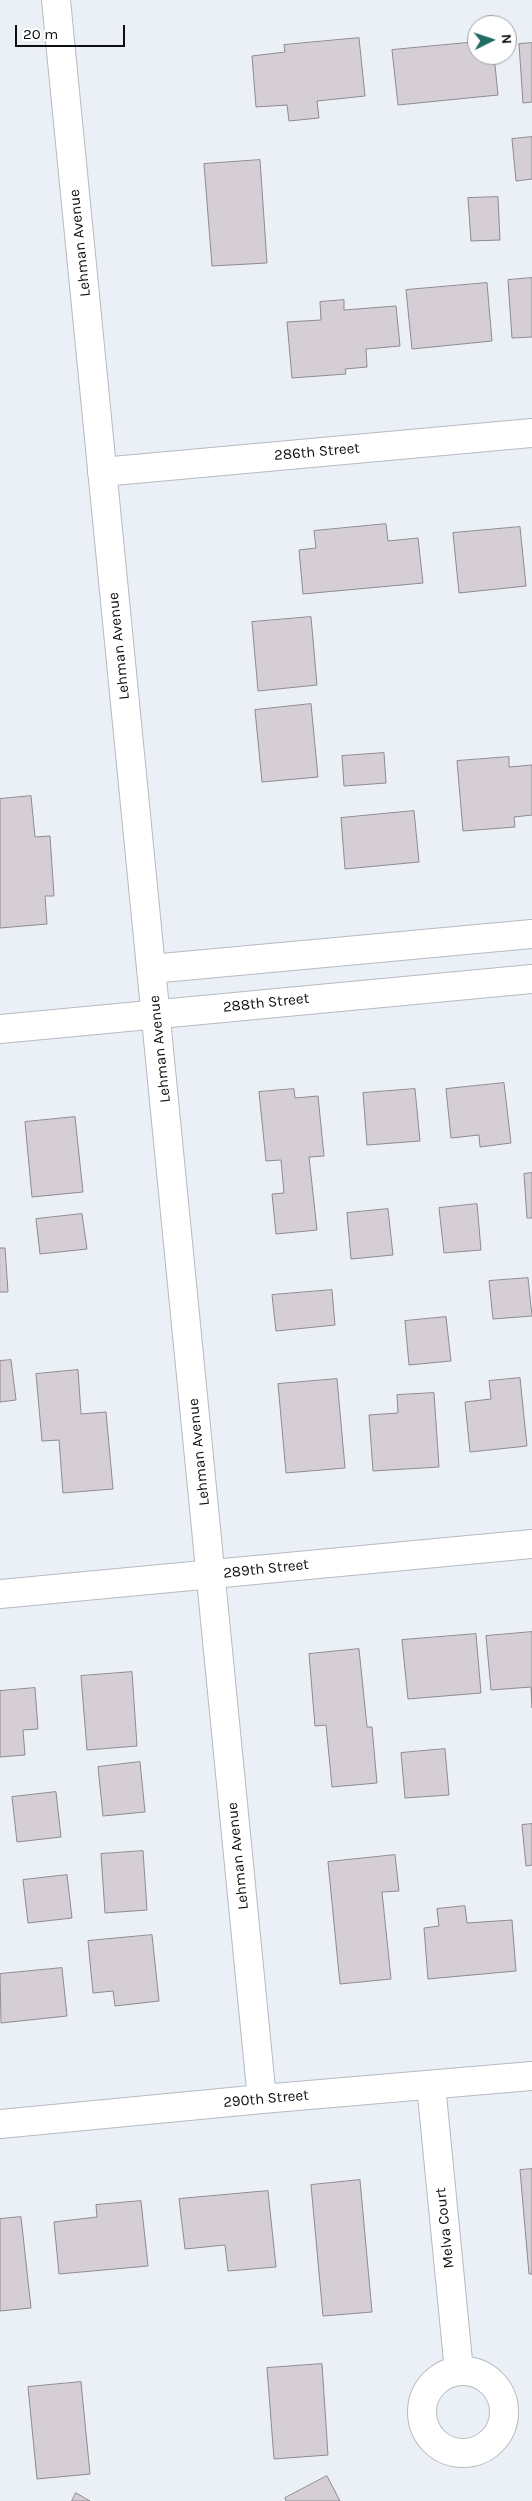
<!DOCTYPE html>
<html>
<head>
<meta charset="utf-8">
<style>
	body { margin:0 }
	#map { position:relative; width:532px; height:2501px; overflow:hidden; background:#eaf0f6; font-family:Karla,sans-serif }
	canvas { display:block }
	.north { position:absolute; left:467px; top:15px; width:50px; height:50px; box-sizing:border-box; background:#fff; border:1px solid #9e9fa0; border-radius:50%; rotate:86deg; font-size:14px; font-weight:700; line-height:20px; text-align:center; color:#0d0f11 }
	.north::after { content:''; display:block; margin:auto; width:18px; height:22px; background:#236c63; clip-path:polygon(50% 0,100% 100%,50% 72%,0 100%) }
	.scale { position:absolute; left:15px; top:25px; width:110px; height:22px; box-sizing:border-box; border:2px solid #0d0f11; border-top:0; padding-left:6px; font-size:15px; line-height:18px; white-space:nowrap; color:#0d0f11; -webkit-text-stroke:4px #fff; paint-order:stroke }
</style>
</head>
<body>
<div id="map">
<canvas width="532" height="2501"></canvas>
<div class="north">N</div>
<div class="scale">20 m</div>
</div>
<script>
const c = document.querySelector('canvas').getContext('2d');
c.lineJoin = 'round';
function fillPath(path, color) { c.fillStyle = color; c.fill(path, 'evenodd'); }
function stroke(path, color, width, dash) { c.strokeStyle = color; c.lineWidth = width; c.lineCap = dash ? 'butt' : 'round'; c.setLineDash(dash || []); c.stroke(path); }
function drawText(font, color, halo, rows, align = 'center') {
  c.font = font + ' Karla,sans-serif'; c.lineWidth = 5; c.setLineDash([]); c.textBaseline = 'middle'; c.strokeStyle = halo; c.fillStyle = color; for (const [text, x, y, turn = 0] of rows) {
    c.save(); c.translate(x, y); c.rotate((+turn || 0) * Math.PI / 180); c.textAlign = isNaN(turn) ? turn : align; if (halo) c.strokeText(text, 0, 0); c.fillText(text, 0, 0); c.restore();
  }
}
const building = new Path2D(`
	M 359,38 L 365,96 L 317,101 L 319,118 L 289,121 L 287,105 L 256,107 L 252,56 L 285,52 L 284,45 Z
	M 477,42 L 477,55 L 494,55 L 498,95 L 398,105 L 392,50 Z
	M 532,43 L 532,102 L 523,103 L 519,44 Z
	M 532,137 L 532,179 L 516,181 L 512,139 Z
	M 260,160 L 267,263 L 212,266 L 204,164 Z
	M 498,197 L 500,240 L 471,241 L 468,198 Z
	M 532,278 L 532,337 L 512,338 L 508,280 Z
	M 487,283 L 492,341 L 412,349 L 406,290 Z
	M 344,300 L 344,310 L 396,306 L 400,346 L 366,349 L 367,367 L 345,369 L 346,374 L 292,378 L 287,322 L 321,320 L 320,302 Z
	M 386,524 L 388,541 L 418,538 L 423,583 L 303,594 L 299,550 L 316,548 L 314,531 Z
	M 520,527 L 526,586 L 459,593 L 453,533 Z
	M 311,617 L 317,685 L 258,691 L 252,622 Z
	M 311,704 L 318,777 L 262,782 L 255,710 Z
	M 384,753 L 386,783 L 344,786 L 342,756 Z
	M 509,757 L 509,767 L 532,765 L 532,815 L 514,817 L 515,827 L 463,831 L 457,761 Z
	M 31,796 L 35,837 L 50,836 L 54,896 L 45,896 L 47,924 L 0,928 L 0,799 Z
	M 414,811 L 419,862 L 345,869 L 341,818 Z
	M 504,1083 L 511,1143 L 480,1147 L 479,1135 L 451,1138 L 446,1089 Z
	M 294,1089 L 295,1098 L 318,1096 L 324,1156 L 309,1157 L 317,1230 L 276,1234 L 272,1194 L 284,1193 L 281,1160 L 266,1161 L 259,1092 Z
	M 415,1089 L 420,1141 L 367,1145 L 363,1093 Z
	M 75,1117 L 83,1192 L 32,1197 L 25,1122 Z
	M 532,1173 L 532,1218 L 527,1218 L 524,1174 Z
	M 477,1204 L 481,1250 L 444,1253 L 439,1208 Z
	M 388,1209 L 393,1255 L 351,1259 L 347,1213 Z
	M 82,1214 L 87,1249 L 40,1254 L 36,1219 Z
	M 0,1248 L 5,1248 L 8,1292 L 0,1292 Z
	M 528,1278 L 532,1316 L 493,1319 L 489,1281 Z
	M 332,1290 L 335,1325 L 276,1331 L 272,1295 Z
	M 446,1317 L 451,1361 L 409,1365 L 405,1321 Z
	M 11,1360 L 16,1400 L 0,1402 L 0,1361 Z
	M 78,1370 L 81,1414 L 106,1412 L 113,1489 L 63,1493 L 59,1440 L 42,1441 L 36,1374 Z
	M 520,1378 L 527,1446 L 470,1452 L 465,1402 L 491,1399 L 489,1381 Z
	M 337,1379 L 345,1468 L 286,1473 L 278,1384 Z
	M 434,1393 L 439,1467 L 373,1471 L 369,1415 L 398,1413 L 397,1395 Z
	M 532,1632 L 532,1708 L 531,1687 L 491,1690 L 486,1636 Z
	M 476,1634 L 481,1693 L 408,1699 L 402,1640 Z
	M 359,1649 L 367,1727 L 372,1727 L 377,1783 L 332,1787 L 326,1725 L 315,1726 L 309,1654 Z
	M 132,1672 L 137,1746 L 87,1750 L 81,1676 Z
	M 35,1688 L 38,1729 L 23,1730 L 25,1755 L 0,1757 L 0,1691 Z
	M 445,1749 L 449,1795 L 405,1798 L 401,1753 Z
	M 140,1762 L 145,1812 L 103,1816 L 98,1767 Z
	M 56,1792 L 61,1837 L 17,1842 L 12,1797 Z
	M 532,1824 L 532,1865 L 526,1866 L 522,1825 Z
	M 143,1851 L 147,1910 L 105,1913 L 101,1854 Z
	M 395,1855 L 399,1891 L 382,1892 L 391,1979 L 340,1984 L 328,1862 Z
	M 67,1875 L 72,1918 L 28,1923 L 23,1880 Z
	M 465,1906 L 467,1923 L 512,1920 L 516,1971 L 428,1979 L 424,1928 L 439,1926 L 437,1909 Z
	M 152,1935 L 159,2001 L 115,2006 L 113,1991 L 93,1993 L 88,1941 Z
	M 62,1968 L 67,2016 L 1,2023 L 0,1974 Z
	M 532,2169 L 532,2274 L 529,2274 L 520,2170 Z
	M 360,2180 L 372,2312 L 323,2316 L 311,2185 Z
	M 268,2191 L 276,2267 L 228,2271 L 225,2245 L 185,2249 L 179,2199 Z
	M 141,2201 L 148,2266 L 59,2274 L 54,2222 L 97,2217 L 96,2205 Z
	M 21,2217 L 31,2308 L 0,2311 L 0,2219 Z
	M 322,2364 L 328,2455 L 274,2459 L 267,2368 Z
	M 81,2382 L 90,2474 L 37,2479 L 28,2387 Z
	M 327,2476 L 340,2501 L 286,2501 L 285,2498 Z
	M 76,2493 L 90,2501 L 72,2501 Z`);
fillPath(building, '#d5cfd5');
stroke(building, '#8f8a90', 1);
const street = new Path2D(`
	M 102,472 L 532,433
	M 151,969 L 532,934
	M 0,1029 L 532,979
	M 0,1594 L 532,1544
	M 431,2085 L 459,2371
	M 0,2124 L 262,2099
	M422 2412a41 41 0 1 1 82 0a41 41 0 1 1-82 0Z`);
const secondary = new Path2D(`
	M 56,0 L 262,2099 L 532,2076`);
stroke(street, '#b6bbc1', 30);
stroke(secondary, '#b6bbc1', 30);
stroke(street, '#fff', 28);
stroke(secondary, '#fff', 28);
drawText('15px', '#0d0f11', '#fff', [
	["Lehman Avenue",80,243,-96],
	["286th Street",317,452,-5],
	["Lehman Avenue",119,646,-96],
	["288th Street",266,1003,-6],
	["Lehman Avenue",160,1049,-96],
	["Lehman Avenue",199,1452,-96],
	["289th Street",266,1569,-6],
	["Lehman Avenue",238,1856,-96],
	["290th Street",266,2099,-5],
	["Melva Court",445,2228,-96]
]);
</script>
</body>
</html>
